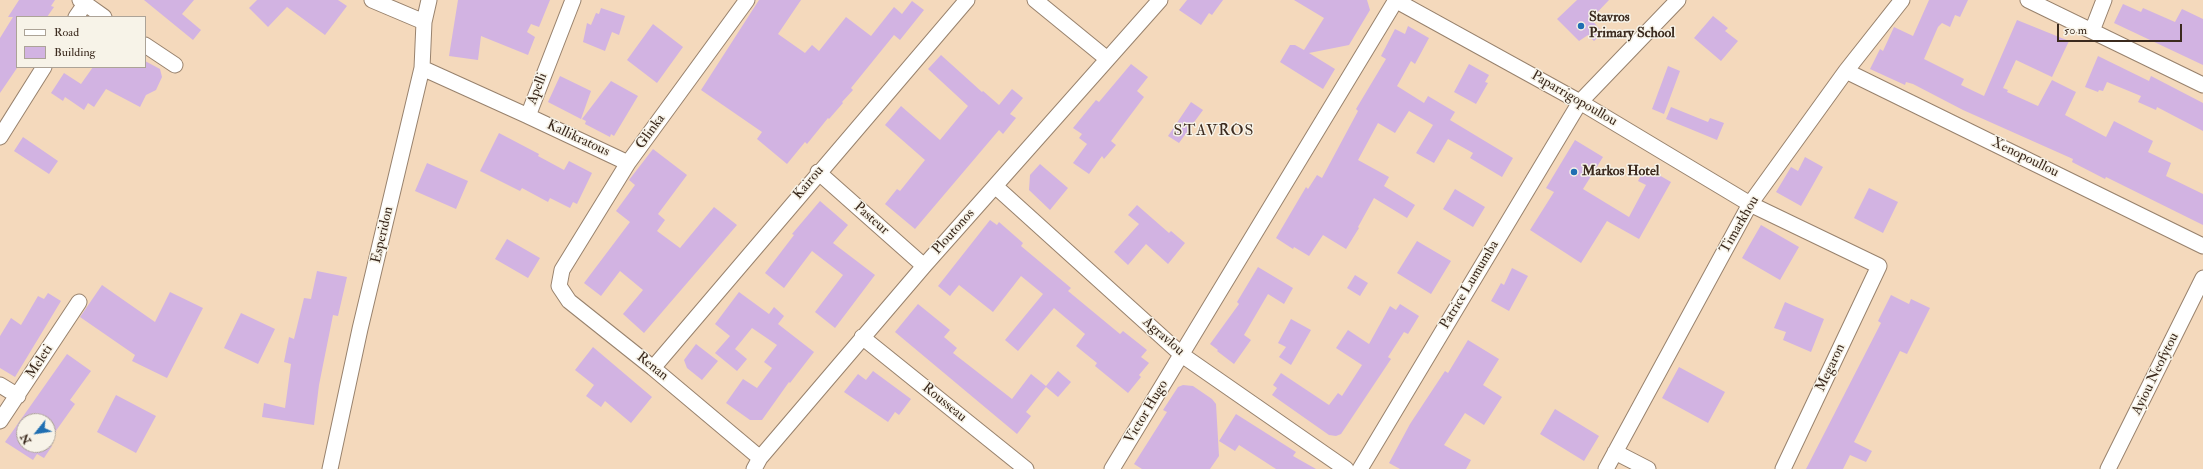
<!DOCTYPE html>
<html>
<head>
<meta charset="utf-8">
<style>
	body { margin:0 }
	#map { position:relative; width:2203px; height:469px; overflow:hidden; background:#f4d9bc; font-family:"IM FELL Double Pica",serif }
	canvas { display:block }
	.legend { position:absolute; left:16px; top:16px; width:130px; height:52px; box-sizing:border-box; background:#f7f3e8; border:1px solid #aca397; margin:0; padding:5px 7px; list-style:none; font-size:12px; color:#3b2a1e }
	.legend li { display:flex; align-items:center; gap:8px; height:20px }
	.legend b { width:20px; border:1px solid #aca397 }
	.north { position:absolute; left:16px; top:413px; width:40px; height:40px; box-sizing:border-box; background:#f7f3e8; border:1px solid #aca397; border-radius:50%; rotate:240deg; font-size:11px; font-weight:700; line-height:16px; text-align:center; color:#3b2a1e }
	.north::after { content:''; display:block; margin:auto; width:14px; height:18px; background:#1f6fb2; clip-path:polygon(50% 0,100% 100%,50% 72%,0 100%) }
	.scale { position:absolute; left:2057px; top:24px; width:125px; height:18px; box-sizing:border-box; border:2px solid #3b2a1e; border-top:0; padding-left:5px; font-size:12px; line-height:14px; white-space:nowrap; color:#3b2a1e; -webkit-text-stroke:3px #f7f3e8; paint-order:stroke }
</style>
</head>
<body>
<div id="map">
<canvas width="2203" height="469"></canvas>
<ul class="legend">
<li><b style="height:5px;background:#fff"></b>Road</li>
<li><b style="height:11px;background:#d2b3e2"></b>Building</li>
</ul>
<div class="north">N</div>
<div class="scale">50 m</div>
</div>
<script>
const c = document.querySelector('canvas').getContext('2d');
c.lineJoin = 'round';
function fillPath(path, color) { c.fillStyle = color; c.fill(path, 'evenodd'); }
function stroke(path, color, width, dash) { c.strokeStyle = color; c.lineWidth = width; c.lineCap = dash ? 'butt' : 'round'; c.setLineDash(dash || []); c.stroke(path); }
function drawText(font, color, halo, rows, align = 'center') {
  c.font = font + ' "IM FELL Double Pica",serif'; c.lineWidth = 3; c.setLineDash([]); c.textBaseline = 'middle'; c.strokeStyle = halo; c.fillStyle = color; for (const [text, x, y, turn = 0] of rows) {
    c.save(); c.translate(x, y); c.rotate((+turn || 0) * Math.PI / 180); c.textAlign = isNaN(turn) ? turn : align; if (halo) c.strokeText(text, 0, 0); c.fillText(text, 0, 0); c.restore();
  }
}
fillPath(new Path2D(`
	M 19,0 L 55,0 L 51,6 L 54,7 L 47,17 L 17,17 L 17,68 L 0,93 L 0,38 L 13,17 L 8,17 Z
	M 144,0 L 194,0 L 182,14 L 201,30 L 193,40 Z
	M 257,0 L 338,0 L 347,6 L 325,35 L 287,7 L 268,27 L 249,8 Z
	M 458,0 L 550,0 L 539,27 L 531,24 L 527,32 L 535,37 L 528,55 L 481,36 L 478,60 L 449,56 Z
	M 759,0 L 801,0 L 778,34 L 805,53 L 812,45 L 819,51 L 846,17 L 871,36 L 894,7 L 902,14 L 912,1 L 924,10 L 900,40 L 894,35 L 851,88 L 853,90 L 842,102 L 843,103 L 829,119 L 828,118 L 807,144 L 805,142 L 787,164 L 757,139 L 762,132 L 701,90 Z
	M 1187,0 L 1223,0 L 1212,15 L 1209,13 L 1201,25 L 1179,10 Z
	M 1294,0 L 1367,0 L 1370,10 L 1349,45 L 1309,53 L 1335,69 L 1323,89 L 1280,62 L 1290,45 L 1295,45 L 1304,50 L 1324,18 Z
	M 1577,0 L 1609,0 L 1591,19 L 1603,33 L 1594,41 L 1588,35 L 1579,41 L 1557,19 Z
	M 1929,0 L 1968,0 L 1960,17 L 1955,15 L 1950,27 L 1942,23 L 1938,27 L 1924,59 L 1964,79 L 1961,85 L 1984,96 L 2017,20 L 2069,41 L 2052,77 L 2016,60 L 2003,88 L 2008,90 L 2007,92 L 2038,106 L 2052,80 L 2076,92 L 2065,115 L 2106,137 L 2114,121 L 2153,141 L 2148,152 L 2171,163 L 2166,176 L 2203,194 L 2203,225 L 2106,177 L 2105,179 L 2072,162 L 2073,159 L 1963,110 L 1913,84 L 1906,82 L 1905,85 L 1870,69 L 1880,49 L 1883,51 L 1894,27 L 1913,36 Z
	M 2123,4 L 2141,12 L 2143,8 L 2175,22 L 2182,9 L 2203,19 L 2203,65 L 2114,23 Z
	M 601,8 L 625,16 L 619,35 L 612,32 L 605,51 L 583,42 L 587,23 L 591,25 L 596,13 L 599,14 Z
	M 1713,16 L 1728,28 L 1725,31 L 1738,41 L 1721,61 L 1694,38 Z
	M 653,24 L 683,47 L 657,83 L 627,60 Z
	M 1408,26 L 1429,38 L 1415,64 L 1411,61 L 1397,86 L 1424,103 L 1428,96 L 1455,112 L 1450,120 L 1513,158 L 1502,177 L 1470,158 L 1473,153 L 1448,139 L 1434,163 L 1416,153 L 1433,125 L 1409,111 L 1395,133 L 1378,123 L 1358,160 L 1389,177 L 1384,186 L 1415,205 L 1407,218 L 1374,198 L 1358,227 L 1359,228 L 1346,249 L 1323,235 L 1309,256 L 1294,247 L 1293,249 L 1276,238 L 1306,187 L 1308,189 L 1317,175 L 1322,178 L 1358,111 L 1356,109 L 1386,59 L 1381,56 L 1395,29 L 1405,34 Z
	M 941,55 L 982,92 L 983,91 L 999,105 L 1012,89 L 1023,98 L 1010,114 L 1016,118 L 1003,134 L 999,130 L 915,229 L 885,204 L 897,189 L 900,191 L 925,160 L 885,125 L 901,106 L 940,140 L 968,106 L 928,69 Z
	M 2098,56 L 2149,81 L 2151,76 L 2203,103 L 2203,131 L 2157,107 L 2156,110 L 2138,102 L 2141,96 L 2107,82 L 2103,91 L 2099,90 L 2098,92 L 2085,87 Z
	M 145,61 L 160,69 L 162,77 L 156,90 L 146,95 L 140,107 L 106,89 L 94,107 L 88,103 L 84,110 L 65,97 L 63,101 L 51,93 L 64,73 L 81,84 L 93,67 L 145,67 Z
	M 1131,64 L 1148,77 L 1137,91 L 1144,97 L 1111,141 L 1116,145 L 1104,159 L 1102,156 L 1089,174 L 1073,163 L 1087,144 L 1079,138 L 1082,134 L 1073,128 L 1096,100 L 1099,102 Z
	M 1469,64 L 1489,75 L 1485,82 L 1488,83 L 1476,104 L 1454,92 Z
	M 1668,66 L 1680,71 L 1664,114 L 1652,109 Z
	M 560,76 L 591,91 L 581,119 L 548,102 Z
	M 611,81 L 638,96 L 614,136 L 611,134 L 610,137 L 585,124 L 586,121 L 582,119 Z
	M 1191,102 L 1203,110 L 1179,143 L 1168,136 Z
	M 1671,107 L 1708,122 L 1710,118 L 1724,123 L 1717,140 L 1666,119 Z
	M 499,133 L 539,154 L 538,156 L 564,170 L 569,161 L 592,173 L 577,204 L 573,202 L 570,208 L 550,198 L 548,202 L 522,188 L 520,191 L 480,171 Z
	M 23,137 L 58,161 L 49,174 L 14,151 Z
	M 1575,140 L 1603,157 L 1583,189 L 1629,217 L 1646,185 L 1638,181 L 1645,167 L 1671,182 L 1639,239 L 1607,221 L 1581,263 L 1530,230 L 1554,192 L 1546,188 Z
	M 653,149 L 687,175 L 658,214 L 665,220 L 657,231 L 680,248 L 714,207 L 737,225 L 644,333 L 623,314 L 643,290 L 620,271 L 601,296 L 584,283 L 630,222 L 616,211 L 635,185 L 629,180 Z
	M 1805,157 L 1823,167 L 1801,206 L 1776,192 L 1791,167 L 1798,171 Z
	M 427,163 L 468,181 L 456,209 L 415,191 Z
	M 1040,164 L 1068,188 L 1050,210 L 1029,190 L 1030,175 Z
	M 1869,188 L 1898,202 L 1883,233 L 1854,218 Z
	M 1455,189 L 1485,207 L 1473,227 L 1443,209 Z
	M 820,201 L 848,225 L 833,243 L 875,275 L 835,328 L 815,312 L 843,275 L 812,251 L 784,288 L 765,273 L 794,235 L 792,234 Z
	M 1137,205 L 1169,233 L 1171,231 L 1185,243 L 1168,264 L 1146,244 L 1128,265 L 1114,252 L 1139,224 L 1128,215 Z
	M 990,220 L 997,225 L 999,222 L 1023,243 L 1021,246 L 1071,288 L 1068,291 L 1120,334 L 1123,331 L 1147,350 L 1141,357 L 1149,363 L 1139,375 L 1141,377 L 1128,393 L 1095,366 L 1097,363 L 1076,346 L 1085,334 L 1054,308 L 1018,351 L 1005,340 L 1043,294 L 1021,276 L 993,312 L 959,285 L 950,296 L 938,286 Z
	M 1761,225 L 1799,247 L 1780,280 L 1742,258 Z
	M 507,239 L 540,258 L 528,278 L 495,259 Z
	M 1417,241 L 1451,261 L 1431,294 L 1397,273 Z
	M 1258,267 L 1293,288 L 1284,304 L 1268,294 L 1244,335 L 1251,340 L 1234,364 L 1217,351 L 1218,350 L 1210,344 L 1239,304 L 1237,302 Z
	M 1512,268 L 1528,276 L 1509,311 L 1491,301 L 1501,283 L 1504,285 Z
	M 317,271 L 347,277 L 338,316 L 333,315 L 319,385 L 314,425 L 262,417 L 264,403 L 285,408 L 291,364 L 284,362 L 289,337 L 294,339 L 304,298 L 311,299 Z
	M 1355,275 L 1368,283 L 1360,296 L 1347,288 Z
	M 102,285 L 155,322 L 170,292 L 203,308 L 167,378 L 132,361 L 135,355 L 80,317 Z
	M 739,292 L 769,314 L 774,307 L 784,316 L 778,324 L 814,352 L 790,383 L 789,382 L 762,420 L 750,420 L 726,403 L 743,379 L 757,388 L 772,368 L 764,362 L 777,345 L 752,328 L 735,349 L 747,359 L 737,371 L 715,353 L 730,336 L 715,324 Z
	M 48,293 L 61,301 L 15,377 L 0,368 L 0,336 L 11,318 L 21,325 L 38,296 L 44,299 Z
	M 1891,295 L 1909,304 L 1911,299 L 1930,308 L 1907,354 L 1900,351 L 1854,442 L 1872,451 L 1866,462 L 1850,455 L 1843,469 L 1806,469 L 1881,323 L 1878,321 Z
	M 1785,302 L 1824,319 L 1811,352 L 1783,340 L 1786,332 L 1774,328 Z
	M 918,304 L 950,330 L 944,337 L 957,348 L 953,353 L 1012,399 L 1031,374 L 1046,386 L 1058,371 L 1071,382 L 1058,397 L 1046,387 L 1026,412 L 1031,416 L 1017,434 L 895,332 Z
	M 1400,304 L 1419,316 L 1408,334 L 1404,332 L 1388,357 L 1391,359 L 1341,434 L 1336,436 L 1329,435 L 1272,395 L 1277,388 L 1273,385 L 1281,373 L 1329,405 L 1338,393 L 1342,396 L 1362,365 L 1336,348 L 1348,330 L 1369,344 L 1390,306 L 1396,310 Z
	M 241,313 L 275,329 L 258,364 L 224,348 Z
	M 1291,319 L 1311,330 L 1291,365 L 1279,357 L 1286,347 L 1278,343 Z
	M 1468,340 L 1499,359 L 1483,385 L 1502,397 L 1484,425 L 1465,413 L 1444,445 L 1471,460 L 1466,469 L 1400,469 L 1389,463 L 1410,424 L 1445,371 L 1448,373 Z
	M 696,344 L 718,361 L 702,380 L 687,368 L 684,360 Z
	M 593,347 L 652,397 L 631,423 L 605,401 L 601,407 L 586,396 L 594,385 L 575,370 Z
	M 67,354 L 91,371 L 70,400 L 75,404 L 48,442 L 48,421 L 24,421 L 24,445 L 48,445 L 48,443 L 52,446 L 44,458 L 37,454 L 33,460 L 5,442 Z
	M 1679,367 L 1725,392 L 1708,423 L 1662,398 Z
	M 873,371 L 911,399 L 899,415 L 895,412 L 888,422 L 844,392 L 858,374 L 866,380 Z
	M 1183,385 L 1193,386 L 1212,399 L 1216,404 L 1219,456 L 1210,469 L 1142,469 L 1134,464 L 1167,412 L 1163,410 L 1178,387 Z
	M 116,395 L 156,416 L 136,453 L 97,432 Z
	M 1555,409 L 1599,436 L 1584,461 L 1540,434 Z
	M 1236,414 L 1296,452 L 1293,456 L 1316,469 L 1276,469 L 1239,445 L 1235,451 L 1219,441 Z`), '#d2b3e2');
const minor = new Path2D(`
	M 80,0 L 104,17
	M 372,0 L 424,22
	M 747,0 L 628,163 L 562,270 L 559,286 L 569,301 L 653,368 L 760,458
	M 1035,0 L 1106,58
	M 1395,0 L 1580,102 L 1750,204 L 1879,266 L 1783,469
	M 2028,0 L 2203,85
	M 76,17 L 85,4
	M 2092,31 L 2104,0
	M 145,45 L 175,65
	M 422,68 L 528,116 L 573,0
	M 1846,71 L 2203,246
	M 528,116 L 628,163
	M 0,137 L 44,67
	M 818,172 L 924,266
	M 995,186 L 1182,355 L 1346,469
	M 862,337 L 1026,469
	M 653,368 L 967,0
	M 0,385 L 18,396
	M 0,421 L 79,302
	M 1615,452 L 1648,469
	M 330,469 L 360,329 L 422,68 L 424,22 L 429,0
	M 754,469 L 760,458 L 924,266 L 1160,0
	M 1112,469 L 1396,0
	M 1360,469 L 1580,102 L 1678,0
	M 1606,469 L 1750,204 L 1846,71 L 1902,0
	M 2108,469 L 2203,278`);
stroke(minor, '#98826d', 17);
stroke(minor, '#fff', 15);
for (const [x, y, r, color] of [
	[1581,26,4,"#1f6fb2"],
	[1574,172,4,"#1f6fb2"]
]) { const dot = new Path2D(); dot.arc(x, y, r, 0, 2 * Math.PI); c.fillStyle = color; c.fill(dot); stroke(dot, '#f7f3e8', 1.5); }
drawText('bold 14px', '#3b2a1e', '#f7f3e8', [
	["Stavros",1589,18],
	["Primary School",1589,34],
	["Markos Hotel",1582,172]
], 'left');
drawText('14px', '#3b2a1e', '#f7f3e8', [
	["Apelli",538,89,-69],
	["Paparrigopoullou",1574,99,30],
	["Glinka",651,132,-54],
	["Kallikratous",578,139,25],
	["Xenopoullou",2025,158,26],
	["Kairou",809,183,-50],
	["Pasteur",871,219,41],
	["Timarkhou",1740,225,-60],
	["Ploutonos",954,232,-48],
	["Esperidon",383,235,-77],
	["Patrice Lumumba",1470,285,-59],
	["Agravlou",1163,337,41],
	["Meleti",40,362,-57],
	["Renan",652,367,39],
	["Megaron",1831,368,-65],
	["Ayiou Neofytou",2156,374,-64],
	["Rousseau",944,403,39],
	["Victor Hugo",1147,412,-59]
]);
c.letterSpacing = '1px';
drawText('16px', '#3b2a1e', '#f7f3e8', [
	["STAVROS",1214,132]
]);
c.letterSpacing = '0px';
</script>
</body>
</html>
